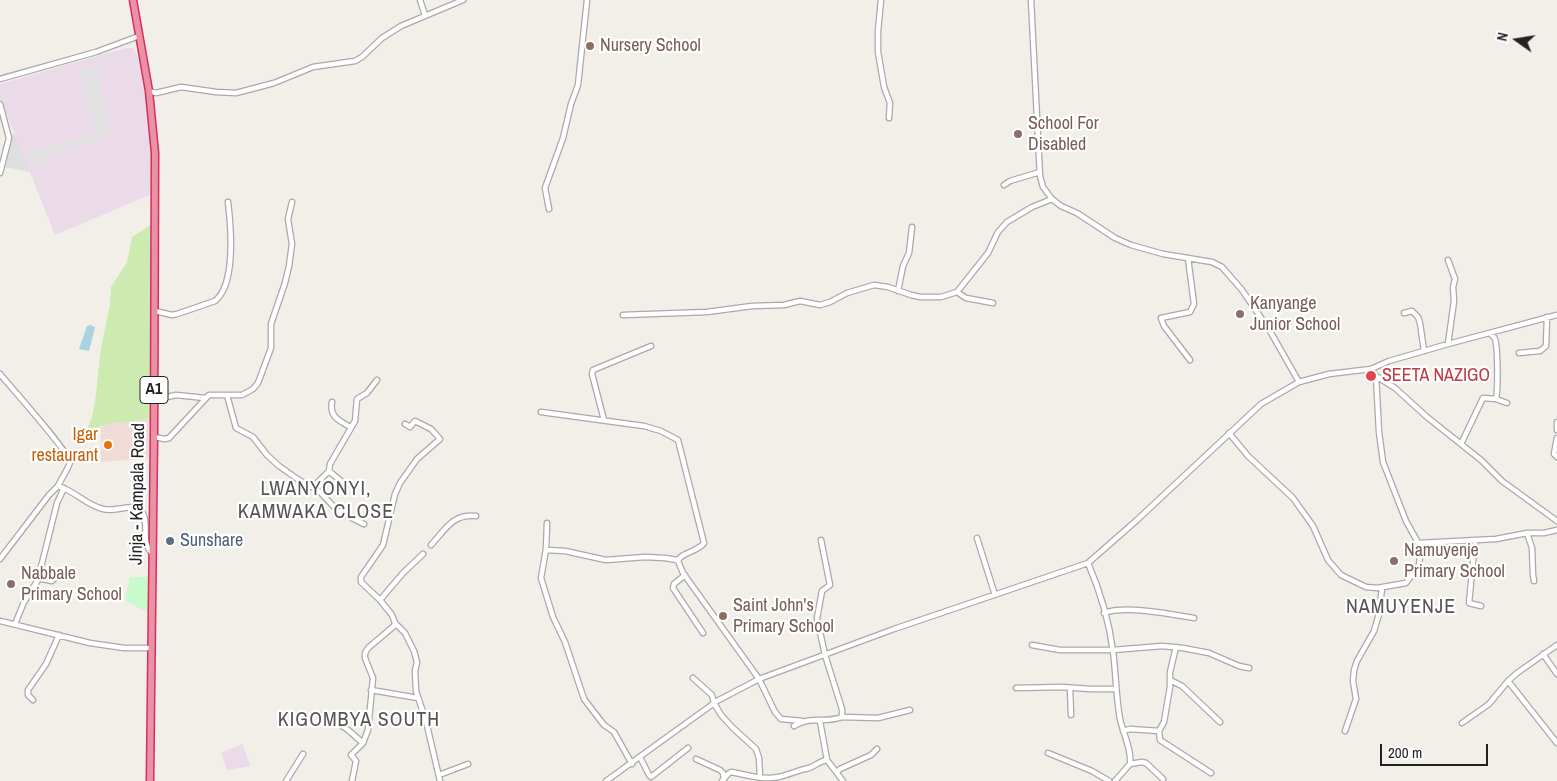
<!DOCTYPE html>
<html>
<head>
<meta charset="utf-8">
<style>
	body { margin:0 }
	#map { position:relative; width:1557px; height:781px; overflow:hidden; background:#f2efe9; font-family:"Archivo Narrow",sans-serif }
	canvas { display:block }
	.north { position:absolute; left:1492px; top:15px; width:50px; height:50px; -webkit-text-stroke:4px #fff; paint-order:stroke; rotate:283deg; font-size:14px; font-weight:700; line-height:20px; text-align:center; color:#222 }
	.north::after { content:''; display:block; margin:auto; width:18px; height:22px; background:#222; clip-path:polygon(50% 0,100% 100%,50% 72%,0 100%) }
	.scale { position:absolute; left:1380px; top:744px; width:108px; height:22px; box-sizing:border-box; border:2px solid #222; border-top:0; padding-left:6px; font-size:15px; line-height:18px; white-space:nowrap; color:#222; -webkit-text-stroke:4px #fff; paint-order:stroke }
</style>
</head>
<body>
<div id="map">
<canvas width="1557" height="781"></canvas>
<div class="north">N</div>
<div class="scale">200 m</div>
</div>
<script>
const c = document.querySelector('canvas').getContext('2d');
c.lineJoin = 'round';
function fillPath(path, color) { c.fillStyle = color; c.fill(path, 'evenodd'); }
function stroke(path, color, width, dash) { c.strokeStyle = color; c.lineWidth = width; c.lineCap = dash ? 'butt' : 'round'; c.setLineDash(dash || []); c.stroke(path); }
function drawText(font, color, halo, rows, align = 'center') {
  c.font = font + ' "Archivo Narrow",sans-serif'; c.lineWidth = 4.5; c.setLineDash([]); c.textBaseline = 'middle'; c.strokeStyle = halo; c.fillStyle = color; for (const [text, x, y, turn = 0] of rows) {
    c.save(); c.translate(x, y); c.rotate((+turn || 0) * Math.PI / 180); c.textAlign = isNaN(turn) ? turn : align; if (halo) c.strokeText(text, 0, 0); c.fillText(text, 0, 0); c.restore();
  }
}
fillPath(new Path2D(`
	M 15,134 L 30,172 L 4,167 L 11,140 L 9,135 Z`), '#e0dfdf');
fillPath(new Path2D(`
	M 151,419 L 151,458 L 101,462 L 101,425 Z`), '#f2dad9');
fillPath(new Path2D(`
	M 125,48 L 133,48 L 137,55 L 145,89 L 152,142 L 152,194 L 55,235 L 0,98 L 0,84 Z
	M 242,744 L 251,766 L 227,770 L 221,753 Z`), '#ebdbe8');
fillPath(new Path2D(`
	M 151,225 L 151,419 L 102,425 L 98,428 L 86,431 L 92,417 L 95,402 L 101,348 L 110,304 L 111,287 L 127,262 L 132,237 Z`), '#cdebb0');
fillPath(new Path2D(`
	M 130,577 L 149,577 L 148,613 L 125,600 Z`), '#c8facc');
fillPath(new Path2D(`
	M 90,66 L 93,67 L 98,75 L 101,75 L 102,80 L 99,87 L 100,92 L 109,134 L 106,138 L 51,152 L 48,154 L 41,165 L 32,165 L 26,152 L 97,134 L 81,69 Z`), '#e2e2e2');
fillPath(new Path2D(`
	M 90,325 L 95,327 L 89,351 L 79,349 L 87,326 Z`), '#aad3df');
const minor = new Path2D(`
	M 420,0 L 425,15
	M 881,0 L 878,31 L 878,52 L 884,87 L 890,103 L 889,118
	M 1031,0 L 1039,157 L 1040,176 L 1043,187 L 1052,199 L 1061,206 L 1077,213 L 1115,238 L 1131,245 L 1163,254 L 1212,262 L 1222,267 L 1242,290 L 1270,331 L 1299,382
	M 0,79 L 96,52 L 139,36
	M 149,91 L 156,93 L 181,87 L 216,92 L 236,93 L 274,83 L 313,67 L 355,61 L 362,57 L 382,38 L 401,26 L 463,0
	M 0,104 L 9,138 L 0,173
	M 1004,185 L 1010,181 L 1040,172
	M 549,209 L 545,188 L 563,138 L 571,104 L 578,85 L 587,0
	M 1188,258 L 1194,304 L 1190,312 L 1161,318 L 1164,326 L 1190,360
	M 898,291 L 903,266 L 909,253 L 912,227
	M 957,292 L 966,298 L 993,303
	M 155,311 L 172,315 L 177,314 L 215,301 C 236,284 231,227 228,202
	M 1404,313 L 1412,311 L 1418,317 L 1420,323 L 1424,351
	M 623,315 L 707,312 L 752,306 L 784,305 L 800,301 L 820,305 L 830,302 L 847,293 L 874,285 L 888,287 L 911,295 L 920,297 L 941,297 L 957,292 L 988,253 L 998,232 L 1007,222 L 1032,207 L 1052,199
	M 1490,333 C 1491,335 1494,336 1495,339 C 1498,348 1498,390 1496,399
	M 1448,344 L 1454,301 L 1453,287 L 1455,279 L 1448,260
	M 1519,353 L 1540,351 L 1546,346 L 1547,317
	M 1371,369 L 1376,376 L 1395,388 L 1427,417 L 1481,460 L 1502,481 L 1557,521
	M 0,374 C 9,385 70,453 70,462 C 70,466 60,481 58,486
	M 227,395 L 236,428 L 253,437 L 267,455 L 279,466 L 299,480 L 319,491 L 338,511 L 364,524
	M 154,400 L 176,395 L 205,398
	M 332,402 C 329,417 340,421 350,427
	M 541,412 L 644,426 L 661,431 L 678,440 L 704,543 C 698,552 681,552 678,561 L 683,573 L 759,679 L 775,712 L 781,719 L 802,721
	M 604,420 L 592,374 L 593,370 L 651,346
	M 1557,422 L 1557,430
	M 1229,433 L 1248,456 L 1293,498 L 1313,526 L 1328,560 L 1341,575 L 1366,587 L 1377,588 L 1406,583 L 1419,565 L 1421,548 L 1406,521 L 1383,462 L 1379,432 L 1376,376
	M 154,437 L 165,439 L 169,438 L 209,395 L 242,395 L 253,389 L 258,383 L 271,348 L 271,324 L 285,283 L 289,266 L 292,244 L 288,219 L 292,202
	M 1557,438 L 1554,454 L 1557,457
	M 1461,444 L 1483,398 L 1496,399 L 1507,403
	M 329,471 L 330,464 L 355,421 L 357,399 L 367,393 L 377,380
	M 313,487 L 329,471 L 341,481 L 342,483
	M 547,523 L 546,549 L 541,578 L 553,617 L 565,642 L 584,699 L 604,725 L 614,732 L 632,764
	M 1527,533 L 1532,548 L 1533,575 L 1534,581
	M 977,538 L 995,595
	M 821,540 L 830,585 L 822,591 L 817,618 L 825,655 L 842,709 L 842,717 L 878,718 L 910,710
	M 1475,541 L 1469,603 L 1481,606
	M 1419,543 L 1496,539 L 1527,533 L 1544,533 L 1557,530
	M 431,545 C 446,529 452,514 476,516
	M 546,550 L 565,551 L 606,560 L 645,557 L 665,558 L 677,560
	M 423,554 L 403,573 L 380,600 L 392,615 L 395,623 L 405,633 L 414,651 L 417,662 L 415,671 L 416,691 L 426,721 L 440,781
	M 0,559 L 49,495 L 58,486 C 75,491 86,505 103,509 C 115,512 127,505 139,508 C 152,520 139,542 152,553
	M 1088,563 C 1100,591 1109,621 1113,651 C 1116,674 1116,697 1120,719 C 1123,733 1132,750 1130,764 L 1115,781
	M 58,575 L 52,581 L 42,579 L 40,571 L 57,503 L 64,488
	M 685,575 L 674,584 L 673,588 L 703,633
	M 380,600 L 361,582 L 361,577 L 383,545 L 395,494 L 400,483 L 417,459 L 440,439 L 431,429 L 415,421 L 410,427 L 405,424
	M 1104,613 C 1125,605 1171,614 1194,618
	M 0,621 L 90,643 L 124,648 L 152,648
	M 15,624 L 24,602 L 40,577
	M 1032,645 L 1060,650 L 1113,650 L 1162,646 L 1183,648 L 1209,653 L 1239,666 L 1249,668
	M 1176,647 L 1170,672 L 1170,687 L 1164,722 L 1159,731 L 1160,740 L 1211,773
	M 1543,654 L 1557,674
	M 693,678 L 712,695 L 714,703 L 721,715 L 733,728 L 756,749 L 759,758 L 760,777
	M 1170,680 L 1182,686 L 1220,722
	M 1508,681 L 1557,743
	M 1016,688 L 1062,687 L 1090,689 L 1116,689
	M 1070,688 L 1071,715
	M 371,690 L 418,698
	M 33,700 L 28,695 L 28,690 L 46,664 L 59,635
	M 324,714 L 348,730 L 363,743
	M 820,721 L 827,760
	M 1462,723 L 1489,704 L 1508,681 L 1517,673 L 1557,645
	M 794,726 C 812,715 823,724 842,717
	M 1123,731 L 1130,729 L 1159,731
	M 1345,731 L 1356,699 L 1353,681 L 1354,670 L 1357,661 L 1374,631 L 1379,614 L 1382,588
	M 1048,753 L 1092,771 L 1109,781
	M 640,757 L 649,775 L 651,777 L 688,748
	M 696,759 L 720,770 L 723,773 L 724,779
	M 1130,764 L 1142,762 L 1146,763 L 1163,779
	M 837,772 L 840,769 L 871,755 L 877,749
	M 439,775 L 468,764
	M 286,781 L 303,754
	M 352,781 L 356,761 L 351,755 L 363,743 L 368,730 L 373,678 L 365,658 L 365,653 L 368,648 L 394,626 L 395,623
	M 606,781 L 717,701 L 759,679 L 894,629 L 1088,563 L 1137,520 L 1261,404 L 1299,382 L 1329,374 L 1371,369 L 1389,361 L 1448,344 L 1557,315
	M 722,781 L 728,774 L 731,772 C 747,775 763,780 778,777 C 789,775 798,770 809,768 C 815,766 820,761 827,760 L 843,781`);
const highway = new Path2D(`
	M 133,0 L 149,91 L 155,153 L 154,437 L 150,781`);
stroke(minor, '#a9a9a9', 7);
stroke(highway, '#dc2a67', 9);
stroke(minor, '#fff', 4.5);
stroke(highway, '#e892a2', 6);
for (const [x, y, r, color] of [
	[590,46,5,"#8d6e63"],
	[1018,134,5,"#8d6e63"],
	[1240,314,5,"#8d6e63"],
	[1371,376,6,"#e0444e"],
	[108,445,5,"#e8710a"],
	[170,541,5,"#5c6f8a"],
	[1394,561,5,"#8d6e63"],
	[11,584,5,"#8d6e63"],
	[723,616,5,"#8d6e63"]
]) { const dot = new Path2D(); dot.arc(x, y, r, 0, 2 * Math.PI); c.fillStyle = color; c.fill(dot); stroke(dot, '#fff', 2); }
for (const [x, y, w] of [
	[154,390,28]
]) { const box = new Path2D(); box.roundRect(x - w / 2, y - 13.5, w, 27, 4); c.fillStyle = '#fff'; c.fill(box); stroke(box, '#222', 1); }
drawText('bold 16px', '#222', null, [
	["A1",154,390]
]);
drawText('18px', '#785e54', '#fff', [
	["Nursery School",600,46],
	["School For",1028,124],
	["Disabled",1028,145],
	["Kanyange",1250,304],
	["Junior School",1250,325],
	["Namuyenje",1404,551],
	["Primary School",1404,572],
	["Nabbale",21,574],
	["Primary School",21,595],
	["Saint John's",733,606],
	["Primary School",733,627]
], 'left');
drawText('18px', '#be3a42', '#fff', [
	["SEETA NAZIGO",1382,376]
], 'left');
drawText('18px', '#c56008', '#fff', [
	["Igar",98,435],
	["restaurant",98,456]
], 'right');
drawText('18px', '#222', '#fff', [
	["Jinja - Kampala Road",138,494,-89]
]);
drawText('18px', '#4e5e75', '#fff', [
	["Sunshare",180,541]
], 'left');
c.letterSpacing = '1px';
drawText('20px', '#555', '#fff', [
	["LWANYONYI,",316,490],
	["KAMWAKA CLOSE",316,513],
	["NAMUYENJE",1401,608],
	["KIGOMBYA SOUTH",359,721]
]);
c.letterSpacing = '0px';
</script>
</body>
</html>
